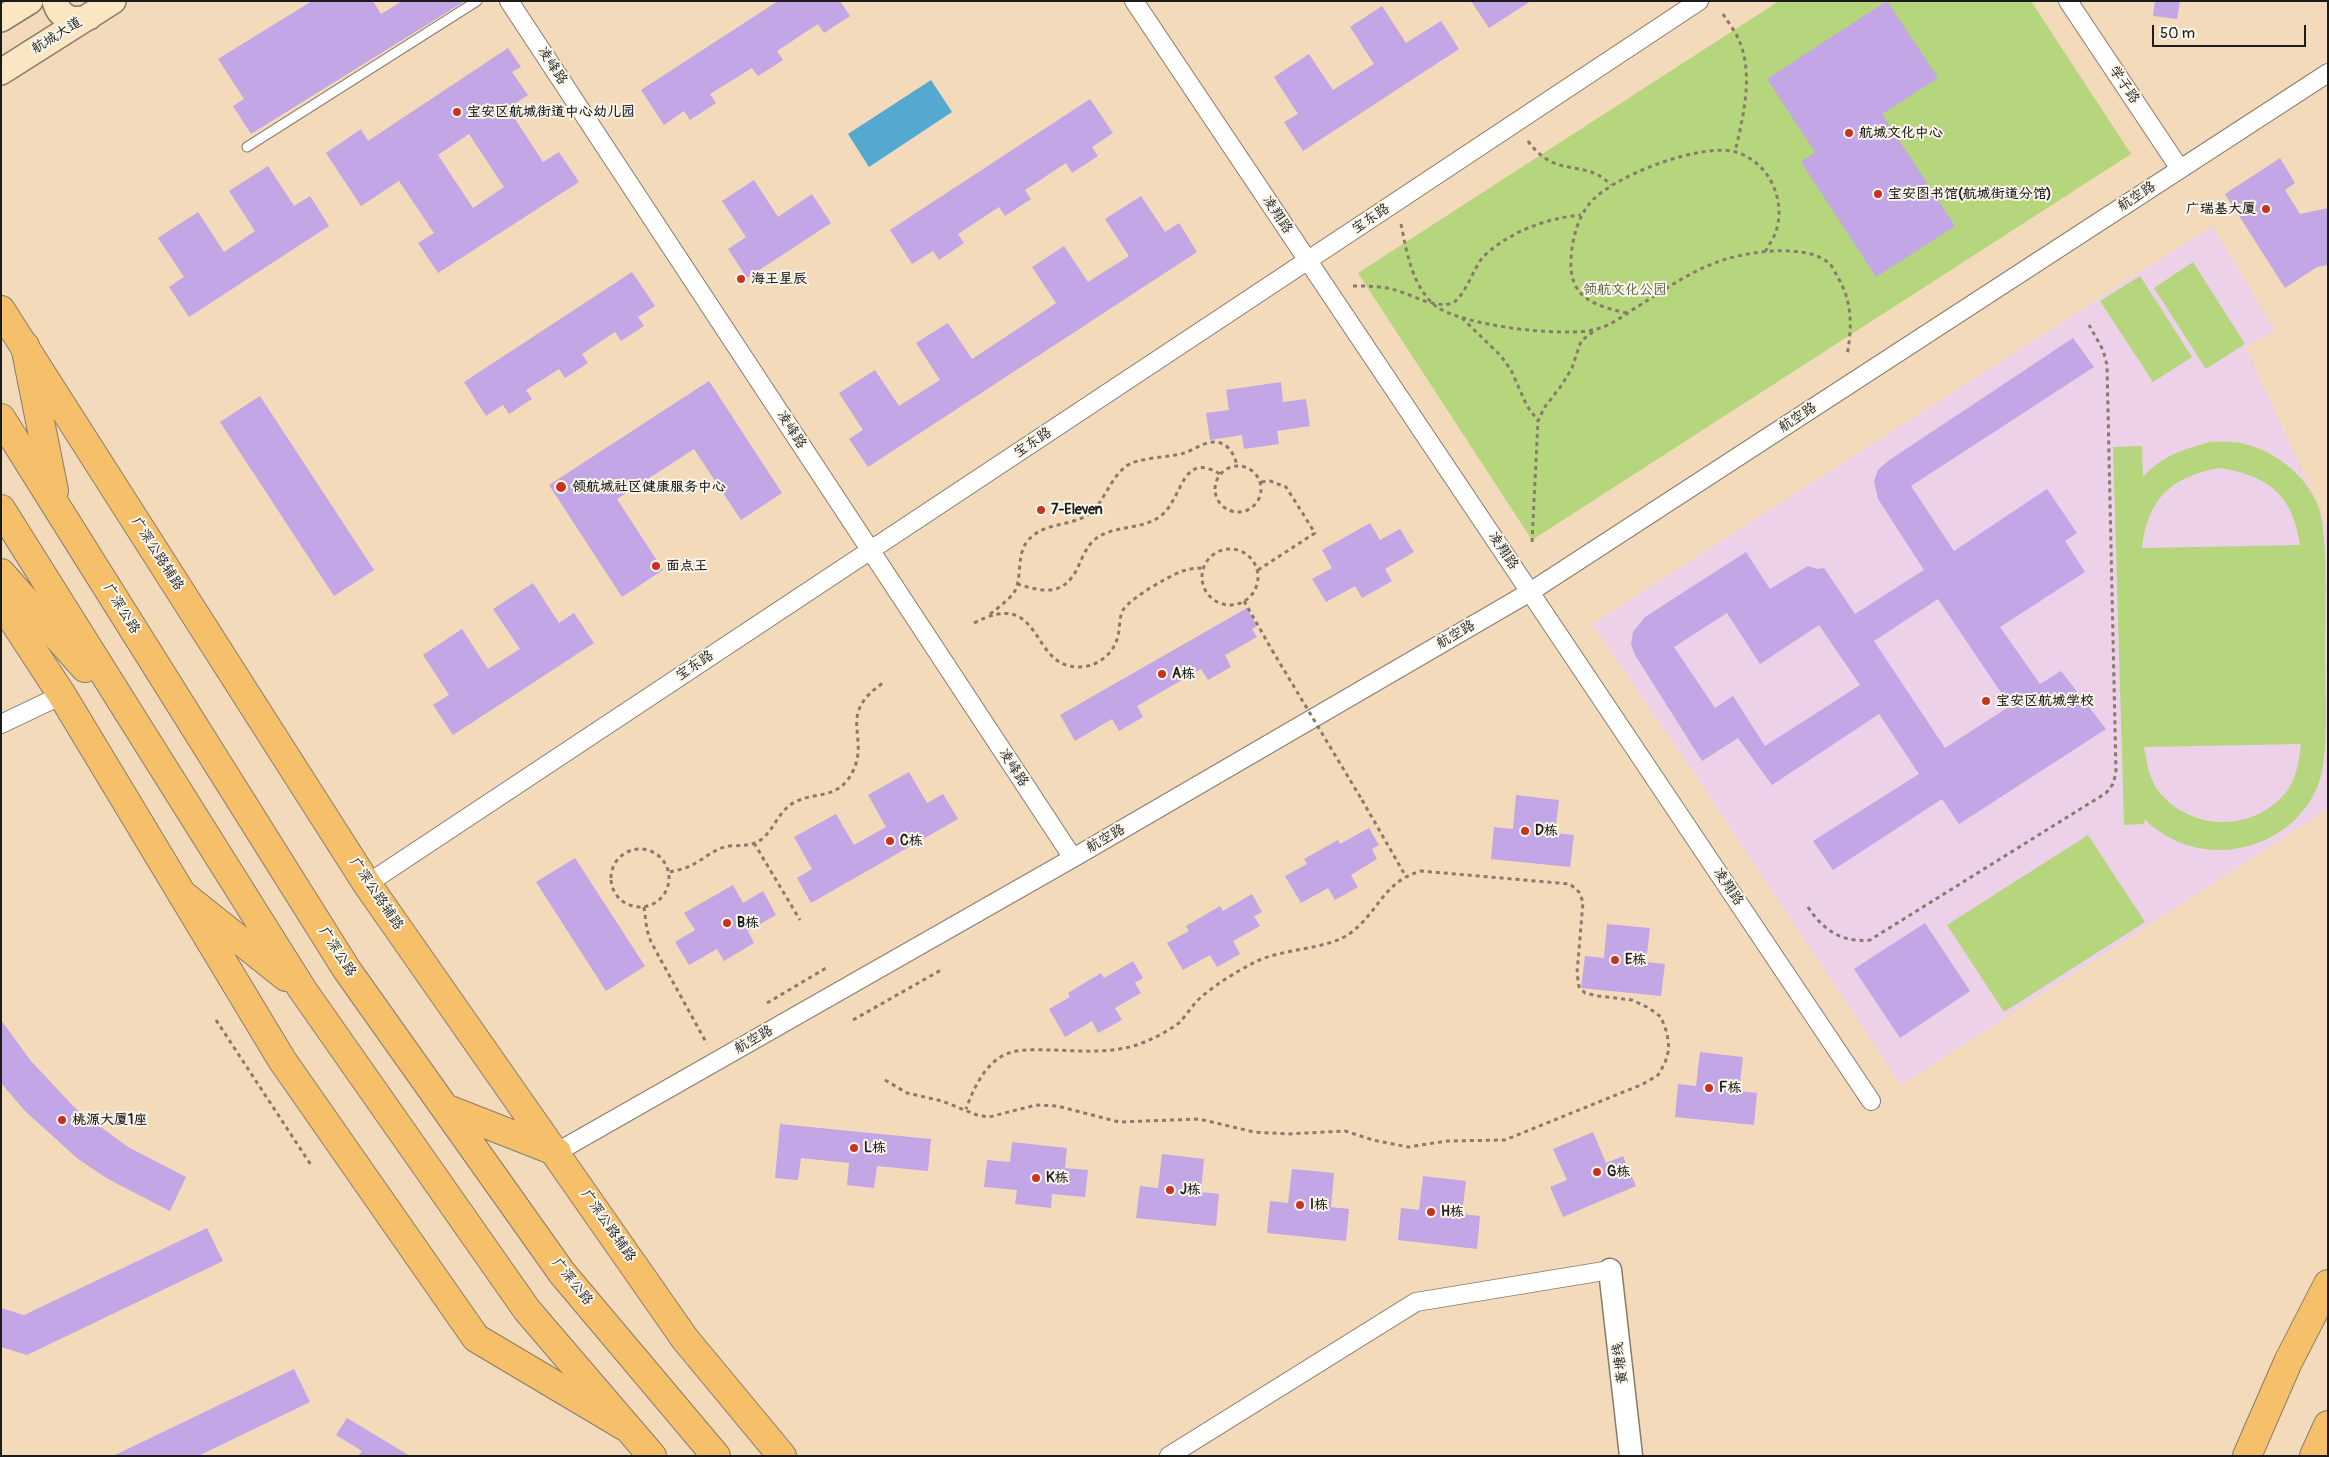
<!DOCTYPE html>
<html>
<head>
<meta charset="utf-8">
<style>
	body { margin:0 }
	#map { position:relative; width:2329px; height:1457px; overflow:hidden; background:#f3daba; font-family:Pangolin,sans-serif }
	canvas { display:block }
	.frame { position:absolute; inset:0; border:2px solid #1c1c1c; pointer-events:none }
	.scale { position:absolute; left:2152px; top:25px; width:154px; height:22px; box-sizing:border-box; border:2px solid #1c1c1c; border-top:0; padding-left:6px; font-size:15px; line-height:18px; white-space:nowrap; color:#1c1c1c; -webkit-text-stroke:4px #fbf7ec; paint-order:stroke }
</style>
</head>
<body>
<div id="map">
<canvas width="2329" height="1457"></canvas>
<div class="frame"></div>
<div class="scale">50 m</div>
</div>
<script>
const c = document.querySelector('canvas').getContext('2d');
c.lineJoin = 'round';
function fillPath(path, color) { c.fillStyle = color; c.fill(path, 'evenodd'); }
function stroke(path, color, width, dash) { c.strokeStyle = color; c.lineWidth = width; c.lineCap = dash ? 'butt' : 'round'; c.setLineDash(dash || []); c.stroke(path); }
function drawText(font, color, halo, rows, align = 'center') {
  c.font = font + ' Pangolin,"LXGW WenKai TC",sans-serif'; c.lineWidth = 4; c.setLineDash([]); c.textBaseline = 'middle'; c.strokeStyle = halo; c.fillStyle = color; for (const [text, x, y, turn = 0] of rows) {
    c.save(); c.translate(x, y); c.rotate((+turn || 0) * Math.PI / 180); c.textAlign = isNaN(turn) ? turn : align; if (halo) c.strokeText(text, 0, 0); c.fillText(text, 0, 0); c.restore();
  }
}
fillPath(new Path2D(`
	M 2212,226 L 2275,330 L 2246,348 L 2328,527 L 2328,809 L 1901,1085 L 1698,779 L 1592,624 Z`), '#ecd1e9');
fillPath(new Path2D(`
	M 1779,1 L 2031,1 L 2131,154 L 1532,540 L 1358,273 Z
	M 2193,262 L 2245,344 L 2206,369 L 2154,288 Z
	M 2140,276 L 2192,357 L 2153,382 L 2100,301 Z
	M 2210,442 C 2221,442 2234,441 2244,444 C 2276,451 2308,477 2319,508 C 2329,543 2325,615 2325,655 C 2325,690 2329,742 2321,776 C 2303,841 2222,870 2165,835 C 2158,830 2150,826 2145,819 L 2144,824 L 2124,825 L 2113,447 L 2142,446 L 2143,477 C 2161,456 2185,449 2210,442 ZM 2219,468 C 2268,475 2293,495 2300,545 L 2142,548 C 2148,498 2171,477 2219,468 ZM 2301,744 C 2299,760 2297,777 2287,791 C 2255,832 2193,832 2160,793 C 2149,780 2147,763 2144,747 Z
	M 2088,835 L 2145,922 L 2004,1012 L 1947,925 Z`), '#b6d67d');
fillPath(new Path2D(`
	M 931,80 L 952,112 L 869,167 L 848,134 Z`), '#55a8d0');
fillPath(new Path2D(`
	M 312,1 L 373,1 L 381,14 L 402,1 L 465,1 L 251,134 L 233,106 L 244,99 L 218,59 Z
	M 778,1 L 840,1 L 850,16 L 824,33 L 818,24 L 777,51 L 783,60 L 758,76 L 752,68 L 710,94 L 716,103 L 690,120 L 684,111 L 664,125 L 641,90 Z
	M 1471,1 L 1531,1 L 1489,28 Z
	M 1887,1 L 1938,78 L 1882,114 L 1955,226 L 1876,277 L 1801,162 L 1815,152 L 1767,79 Z
	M 2155,1 L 2180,1 L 2177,19 L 2153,16 Z
	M 1382,6 L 1406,43 L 1441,21 L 1459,49 L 1303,151 L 1284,122 L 1298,114 L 1274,77 L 1309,54 L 1333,90 L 1374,64 L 1350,27 Z
	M 508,48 L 521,67 L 512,72 L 528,95 L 508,108 L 543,162 L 559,152 L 579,182 L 438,273 L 418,243 L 434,233 L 399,181 L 361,206 L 326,153 L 361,129 L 368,141 ZM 469,134 L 504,187 L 473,208 L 438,155 Z
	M 1090,99 L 1113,133 L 1092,147 L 1098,156 L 1072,173 L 1066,163 L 1025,190 L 1031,199 L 1005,216 L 999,207 L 958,234 L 964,243 L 939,260 L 933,251 L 912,264 L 890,230 Z
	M 2280,158 L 2295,183 L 2285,190 L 2300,214 L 2328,208 L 2328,265 L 2317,267 L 2285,288 L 2225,194 Z
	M 268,166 L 294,206 L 310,196 L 329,226 L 189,317 L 169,287 L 184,277 L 158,238 L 198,212 L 224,252 L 255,231 L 229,191 Z
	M 754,180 L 778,217 L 812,194 L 831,223 L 747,278 L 728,249 L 746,237 L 722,201 Z
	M 1141,196 L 1165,232 L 1179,223 L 1197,252 L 868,467 L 849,439 L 863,430 L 839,393 L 875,370 L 899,406 L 940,380 L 916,343 L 948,323 L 972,359 L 1022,326 L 1056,303 L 1032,267 L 1064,246 L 1088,282 L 1129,256 L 1105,219 Z
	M 632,272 L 655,306 L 638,317 L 644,326 L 621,341 L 615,332 L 582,354 L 588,363 L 565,378 L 559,369 L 526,390 L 532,399 L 509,414 L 503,405 L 486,416 L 464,382 Z
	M 2073,338 L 2094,367 L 1911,486 L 1954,551 L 2047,489 L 2077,533 L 2065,541 L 2085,572 L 2000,627 L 2040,684 L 2061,671 L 2106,729 L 1959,824 L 1942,799 L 1833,870 L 1813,841 L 1919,774 L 1879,714 L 1772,785 L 1738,738 L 1702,761 L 1635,655 L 1631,644 L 1633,632 L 1645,617 L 1746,552 L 1770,589 L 1808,566 L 1817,569 L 1824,568 L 1855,614 L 1924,570 L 1878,499 L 1874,481 L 1878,470 L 1888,461 ZM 1938,599 L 2010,706 L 1945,748 L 1874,641 ZM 1727,613 L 1760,664 L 1819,625 L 1860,685 L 1765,746 L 1733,696 L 1715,708 L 1674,647 Z
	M 709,381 L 782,493 L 741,520 L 694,449 L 617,499 L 663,570 L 622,597 L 549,485 Z
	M 1281,382 L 1283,402 L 1306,399 L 1310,426 L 1277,431 L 1279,444 L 1244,449 L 1242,435 L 1210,440 L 1206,413 L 1229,410 L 1226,390 Z
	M 260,396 L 374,570 L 334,596 L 220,422 Z
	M 1370,523 L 1380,540 L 1400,529 L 1414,552 L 1385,569 L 1392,581 L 1362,598 L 1355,586 L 1326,602 L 1312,579 L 1332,568 L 1322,550 Z
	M 533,583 L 559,623 L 574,613 L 594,643 L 453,735 L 433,705 L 449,695 L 423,655 L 462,629 L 488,669 L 520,649 L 493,609 Z
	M 1247,608 L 1257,626 L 1252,629 L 1257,637 L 1225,655 L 1231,667 L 1208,680 L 1201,669 L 1137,706 L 1143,717 L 1119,731 L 1112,719 L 1075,741 L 1060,715 Z
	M 909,772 L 927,803 L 943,794 L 958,819 L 811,903 L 797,878 L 812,869 L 794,837 L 836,814 L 854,845 L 886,827 L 868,795 Z
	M 1516,795 L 1559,800 L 1555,833 L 1574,835 L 1570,867 L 1491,859 L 1494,827 L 1513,829 Z
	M 1369,828 L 1379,845 L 1372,849 L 1377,859 L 1351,875 L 1358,887 L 1335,900 L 1328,888 L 1301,903 L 1285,876 L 1307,864 L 1304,859 L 1338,840 L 1340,844 Z
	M 575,858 L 645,966 L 606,991 L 536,882 Z
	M 733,885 L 743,903 L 763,891 L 776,915 L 748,931 L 754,943 L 724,961 L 717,949 L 689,965 L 675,942 L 695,930 L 684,913 Z
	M 1252,894 L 1262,912 L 1254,916 L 1260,926 L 1233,941 L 1240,954 L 1217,967 L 1210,955 L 1183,970 L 1167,943 L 1189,931 L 1186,926 L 1220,906 L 1223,911 Z
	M 1925,923 L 1970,991 L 1900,1038 L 1854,969 Z
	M 1607,924 L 1650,928 L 1646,962 L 1665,964 L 1661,996 L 1581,988 L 1585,956 L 1604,958 Z
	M 1133,961 L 1143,978 L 1135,983 L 1141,993 L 1115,1008 L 1122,1020 L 1098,1033 L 1092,1021 L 1065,1037 L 1049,1009 L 1070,997 L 1068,993 L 1101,973 L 1104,978 Z
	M 1,1020 L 31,1061 L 75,1108 L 128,1147 L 186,1177 L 170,1211 L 108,1179 L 78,1159 L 25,1111 L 1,1083 Z
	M 1700,1052 L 1743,1057 L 1739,1091 L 1757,1093 L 1754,1125 L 1675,1117 L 1678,1084 L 1696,1086 Z
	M 780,1124 L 931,1139 L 928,1171 L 877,1166 L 874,1188 L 847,1185 L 849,1163 L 801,1158 L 798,1180 L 775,1178 Z
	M 1593,1132 L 1606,1163 L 1623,1156 L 1636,1186 L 1563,1217 L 1550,1187 L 1567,1180 L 1553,1149 Z
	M 1012,1142 L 1067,1148 L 1065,1168 L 1088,1170 L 1085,1197 L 1052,1194 L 1051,1208 L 1015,1204 L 1017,1190 L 984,1187 L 987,1160 L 1010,1162 Z
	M 1162,1154 L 1204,1159 L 1201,1192 L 1219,1194 L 1216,1226 L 1136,1218 L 1140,1186 L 1158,1188 Z
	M 1292,1169 L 1334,1173 L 1331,1207 L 1349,1209 L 1346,1241 L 1267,1233 L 1270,1201 L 1288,1203 Z
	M 1423,1176 L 1466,1181 L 1462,1214 L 1480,1216 L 1477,1249 L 1398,1240 L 1401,1208 L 1419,1210 Z
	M 207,1228 L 223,1261 L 27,1355 L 1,1347 L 1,1308 L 24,1315 Z
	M 294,1369 L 310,1402 L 198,1456 L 113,1456 Z
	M 347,1418 L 372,1433 L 410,1456 L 358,1456 L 362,1451 L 336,1435 Z`), '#c2a6e5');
const service = new Path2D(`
	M 247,147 L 477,1`);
const minor = new Path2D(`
	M 509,1 L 1073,858
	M 1134,1 L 1871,1101
	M 2068,1 L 2180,169
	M 1,724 L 62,695
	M 367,884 L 1699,1
	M 557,1152 L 1073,858 L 1530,592 L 2328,73
	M 1169,1456 L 1416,1302 L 1610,1270`);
const tertiary = new Path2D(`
	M 1610,1270 L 1631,1456`);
const secondary = new Path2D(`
	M 55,1 C 59,18 74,23 89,17
	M 1,19 L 30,1
	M 1,72 L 113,1`);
const primary = new Path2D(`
	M 1,310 L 367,884 L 685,1339 L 782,1456
	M 1,602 L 62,695 L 282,1060 L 476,1338 L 624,1426`);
const trunk = new Path2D(`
	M 25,346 L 54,491
	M 1,418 L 347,970 L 562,1273 L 716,1456
	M 1,509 L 302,989 L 527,1310 L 652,1456
	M 1,573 L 85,668
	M 182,894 L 286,977
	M 445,1108 L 557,1152`);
const motorway = new Path2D(`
	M 2247,1456 L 2288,1362 L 2328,1284
	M 2314,1456 L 2328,1425`);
stroke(service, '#887b6b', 11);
stroke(minor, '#887b6b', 20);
stroke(tertiary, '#887b6b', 25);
stroke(secondary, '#887b6b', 28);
stroke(primary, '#887b6b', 30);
stroke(trunk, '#887b6b', 30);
stroke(motorway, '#887b6b', 30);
stroke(new Path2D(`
	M 1723,14 C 1728,22 1735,31 1739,40 C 1754,75 1743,117 1735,152
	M 1528,141 C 1557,181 1585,157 1611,185
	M 1401,224 C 1407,253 1411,281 1432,303 C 1455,326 1567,338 1597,329 C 1612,325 1624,315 1637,307 C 1661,292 1685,275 1712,264 C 1740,252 1804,242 1829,263 C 1832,266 1835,272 1837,276 C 1853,302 1852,327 1847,356
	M 1353,286 C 1366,286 1378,286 1391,289 C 1410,293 1429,307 1449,304 C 1464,302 1473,267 1484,256 C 1509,232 1547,218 1581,215
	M 1627,313 C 1595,306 1569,298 1571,260 C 1572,240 1577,219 1590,203 C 1612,176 1702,142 1736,152 C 1768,162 1785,197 1777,228 C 1775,237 1769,244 1765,252
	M 1462,318 L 1501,356 L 1511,370 L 1527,406 L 1538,421
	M1215 489a23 23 0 1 1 46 0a23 23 0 1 1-46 0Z
	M 1532,542 L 1538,421 L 1544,408 L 1561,386 L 1572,368 L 1581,341 L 1594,331
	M1202 577a28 28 0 1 1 56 0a28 28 0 1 1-56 0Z
	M 1258,570 L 1315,533 L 1286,487 L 1270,481 L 1261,482
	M 1017,584 C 1043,592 1064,597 1078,567 C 1082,558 1086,548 1093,541 C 1113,523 1143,532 1163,514 C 1183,496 1182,451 1220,474
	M 1244,601 L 1272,650
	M 990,614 C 998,608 1007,601 1013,594 C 1023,580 1016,558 1026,543 C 1041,522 1068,527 1088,515 C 1103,505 1109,480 1125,467 C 1137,457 1168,458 1184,453 C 1194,450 1205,441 1216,442 C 1228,443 1235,455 1237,466
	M 974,623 C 1044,586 1029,668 1079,667 C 1097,667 1114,654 1118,636 C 1120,628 1119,617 1123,610 C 1132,597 1166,578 1180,572 C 1188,569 1195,568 1203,568
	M 1362,800 L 1405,875
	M 754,843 L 800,920
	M611 878a29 29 0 1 1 58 0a29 29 0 1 1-58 0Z
	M 670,872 C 677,870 685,869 692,865 C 704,859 715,848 729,846 C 741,845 751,847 762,839 C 775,828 779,810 795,802 C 817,791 839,800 853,771 C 870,736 836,715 883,683
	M 644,907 L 647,930 L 651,942 L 707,1044
	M 1808,907 C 1823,930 1842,943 1870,940 L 2106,793 L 2113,784 L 2116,773 L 2107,365 L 2103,350 L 2089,325
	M 767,1003 L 826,968
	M 216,1020 L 311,1165
	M 853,1020 L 941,970
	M 885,1080 L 907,1093 L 942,1101 L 977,1115 L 989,1117 L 1036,1105 L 1057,1106 L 1119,1122 L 1199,1119 L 1254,1132 L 1287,1134 L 1345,1131 L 1373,1140 L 1408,1147 L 1447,1141 L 1505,1140 L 1643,1084 L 1658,1075 L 1665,1063 L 1669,1049 L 1667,1033 L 1661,1017 L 1649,1008 L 1632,1000 L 1598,996 L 1585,993 L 1579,987 L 1577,973 L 1583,902 L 1579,892 L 1570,884 L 1421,871 C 1382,882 1379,913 1349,934 C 1326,950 1283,948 1255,962 C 1236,972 1214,985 1198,1000 C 1191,1007 1186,1016 1179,1023 C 1168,1031 1155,1038 1142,1043 C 1114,1054 1083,1051 1053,1050 C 1037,1050 1019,1048 1004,1055 C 984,1065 973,1090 966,1109`), '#887b6b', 3, [4, 4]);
stroke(service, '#fff', 9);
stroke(minor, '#fff', 18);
stroke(tertiary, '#fff', 22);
stroke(secondary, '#fbe6c4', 25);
stroke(primary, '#f6c06b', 28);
stroke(trunk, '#f6c06b', 28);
stroke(motorway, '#f6c06b', 28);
stroke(new Path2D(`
	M 1272,650 L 1362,800`), '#887b6b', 3, [4, 4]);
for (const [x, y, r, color] of [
	[457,112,5,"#c8321e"],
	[1849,133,5,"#c8321e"],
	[1878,194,5,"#c8321e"],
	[2266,209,5,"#c8321e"],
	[741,279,5,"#c8321e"],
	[561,487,6,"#c8321e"],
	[1041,510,5,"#c8321e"],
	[656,566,5,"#c8321e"],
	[1162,674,5,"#c8321e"],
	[1986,701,5,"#c8321e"],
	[1525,831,5,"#c8321e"],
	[890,841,5,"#c8321e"],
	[727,923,5,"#c8321e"],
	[1615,960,5,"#c8321e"],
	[1709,1088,5,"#c8321e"],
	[62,1120,5,"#c8321e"],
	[854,1148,5,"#c8321e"],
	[1597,1172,5,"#c8321e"],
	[1036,1178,5,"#c8321e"],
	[1170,1190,5,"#c8321e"],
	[1300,1205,5,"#c8321e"],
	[1431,1212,5,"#c8321e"]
]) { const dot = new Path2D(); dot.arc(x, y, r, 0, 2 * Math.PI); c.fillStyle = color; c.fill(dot); stroke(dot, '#fbf7ec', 2); }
drawText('14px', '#1c1c1c', '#fbf7ec', [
	["航城大道",57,36,-32],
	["凌峰路",552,66,57],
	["学子路",2124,85,56],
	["航空路",2137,197,-33],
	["凌翔路",1277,215,56],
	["宝东路",1371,219,-34],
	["航空路",1798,418,-33],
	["凌峰路",791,430,57],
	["宝东路",1033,443,-34],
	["凌翔路",1503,551,56],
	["广深公路辅路",157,554,57],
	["广深公路",121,609,58],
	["航空路",1456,635,-30],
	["宝东路",695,666,-34],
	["凌峰路",1013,768,57],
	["航空路",1106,839,-30],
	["凌翔路",1728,887,56],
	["广深公路辅路",376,894,56],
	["广深公路",337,952,57],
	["航空路",754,1040,-30],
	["广深公路辅路",608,1226,55],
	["广深公路",572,1282,51],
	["黄塘线",1621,1363,-97]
]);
drawText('bold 14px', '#1c1c1c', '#fbf7ec', [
	["宝安区航城街道中心幼儿园",467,112],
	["航城文化中心",1859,133],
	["宝安图书馆(航城街道分馆)",1888,194],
	["广瑞基大厦",2256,209,"right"],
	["海王星辰",751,279],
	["领航城社区健康服务中心",572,487],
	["7-Eleven",1051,510],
	["面点王",666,566],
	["A栋",1172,674],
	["宝安区航城学校",1996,701],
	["D栋",1535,831],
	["C栋",900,841],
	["B栋",737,923],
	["E栋",1625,960],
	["F栋",1719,1088],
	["桃源大厦1座",72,1120],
	["L栋",864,1148],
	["G栋",1607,1172],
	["K栋",1046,1178],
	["J栋",1180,1190],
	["I栋",1310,1205],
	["H栋",1441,1212]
], 'left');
drawText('14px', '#525d3e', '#fbf7ec', [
	["领航文化公园",1625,290]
]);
</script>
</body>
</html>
